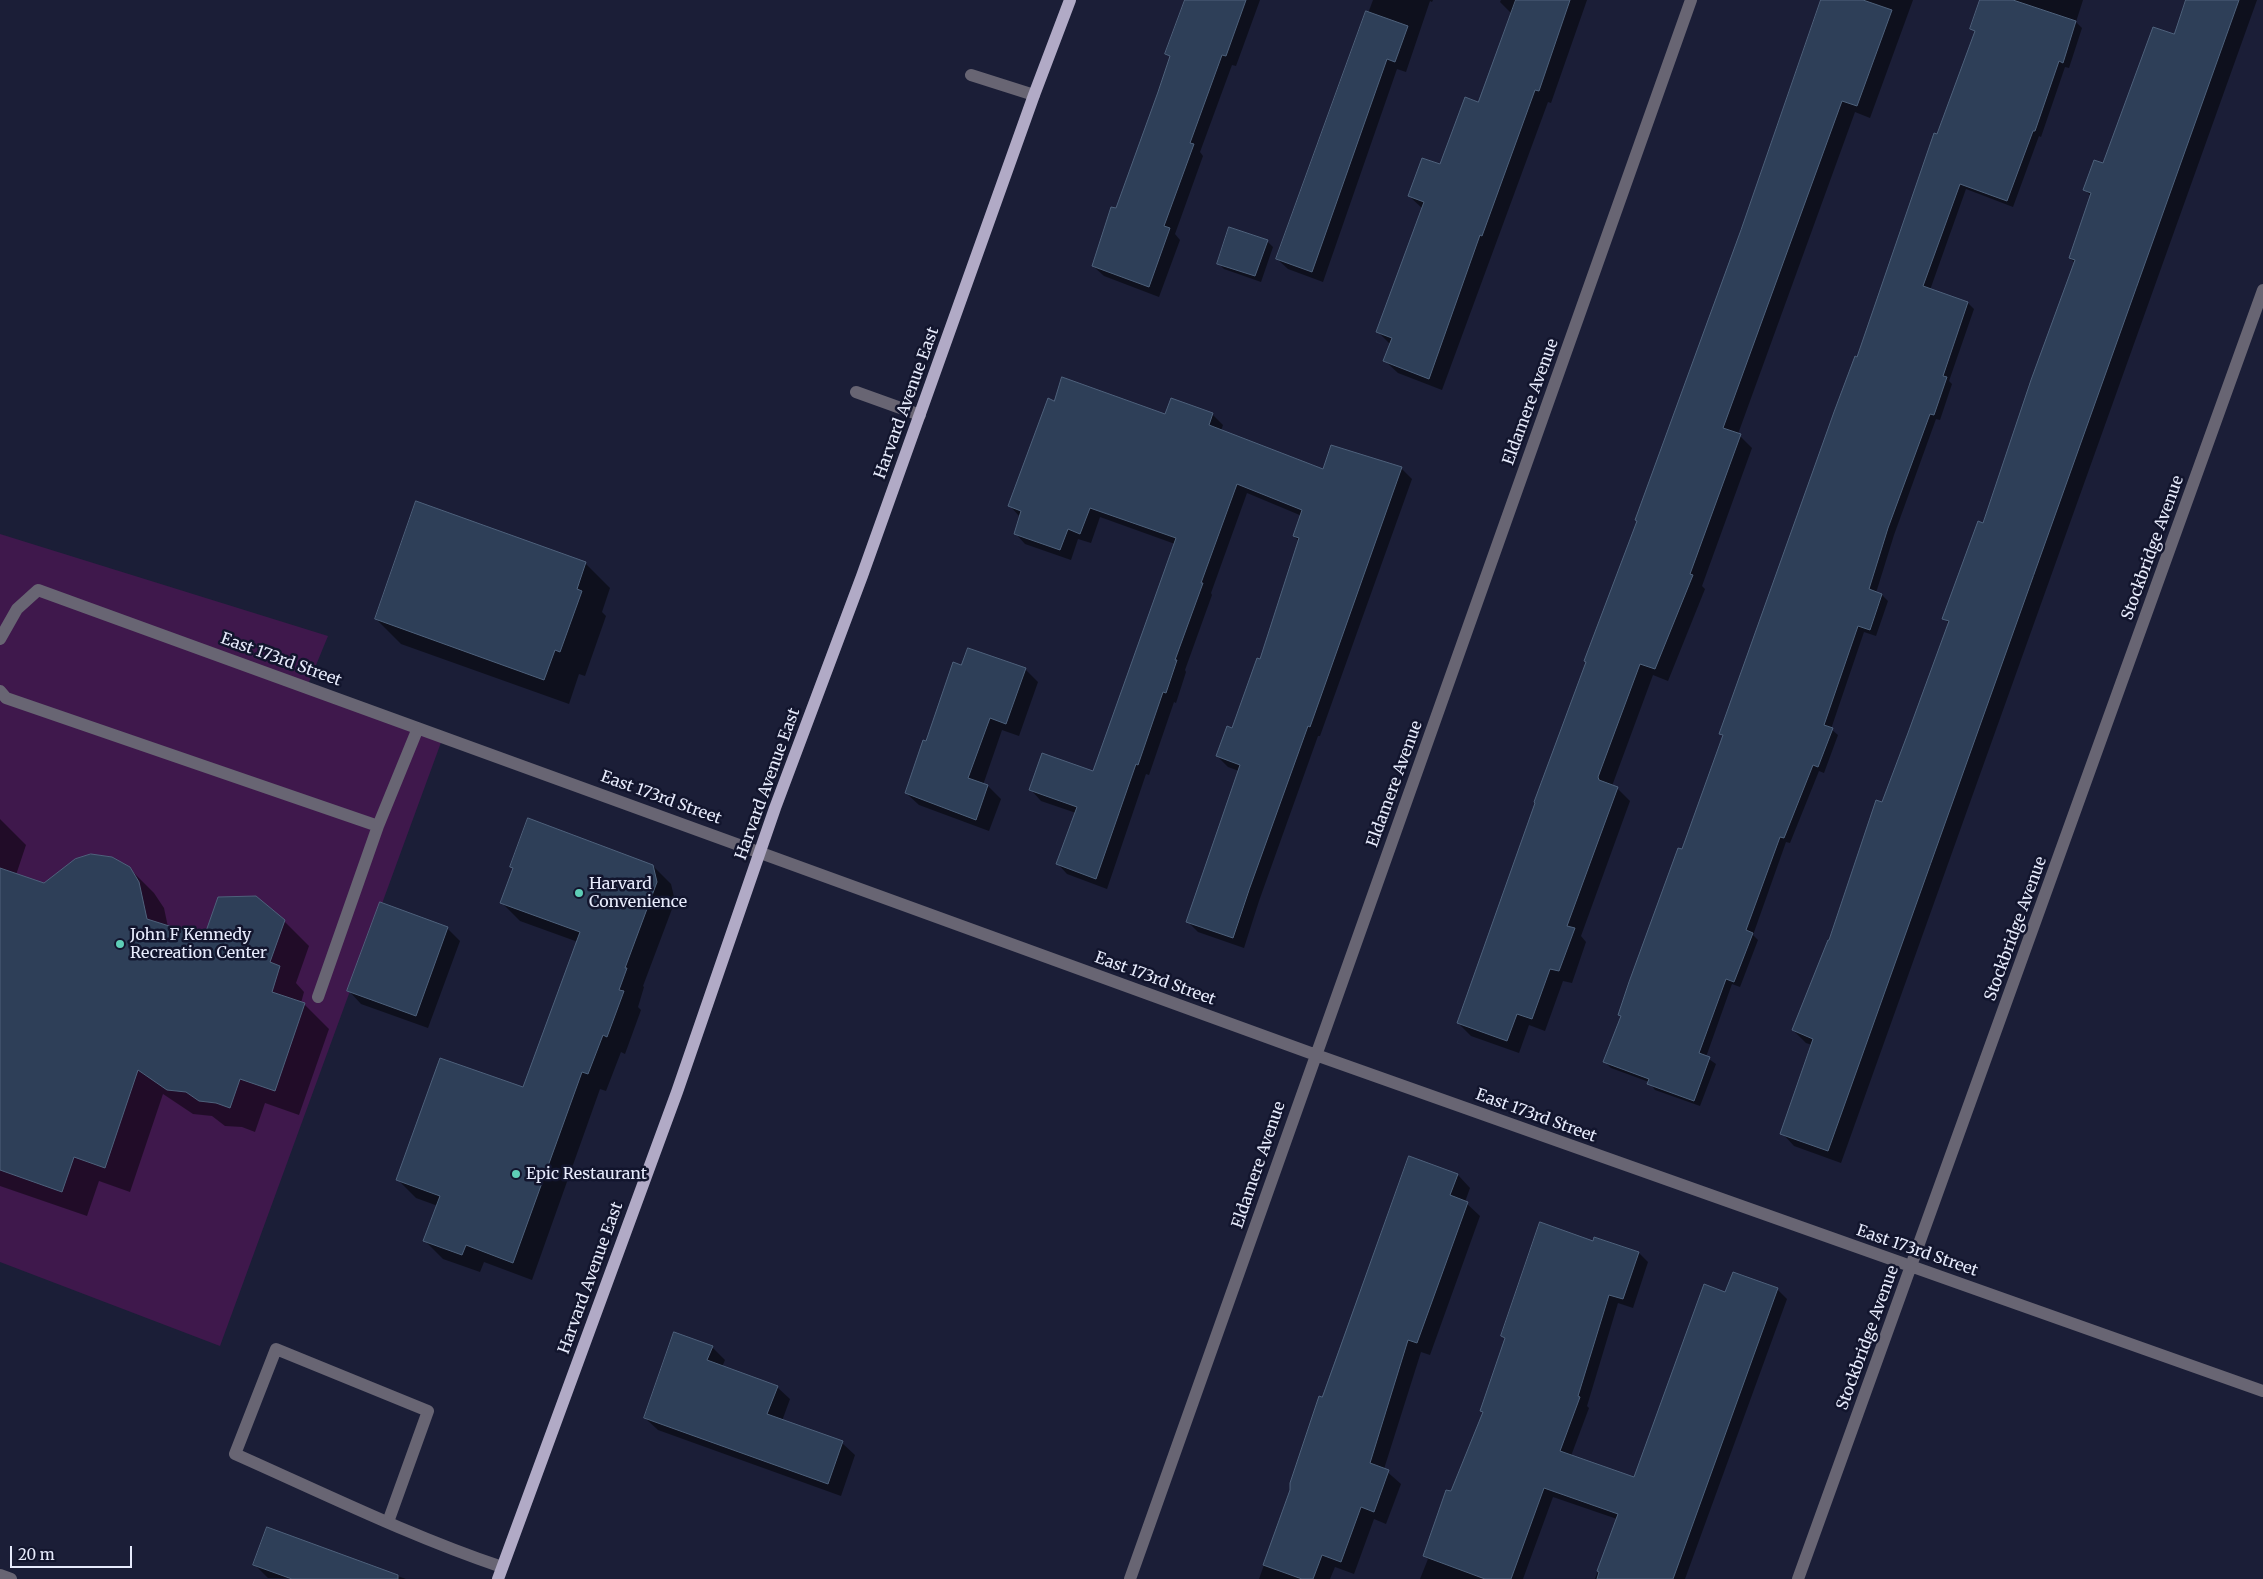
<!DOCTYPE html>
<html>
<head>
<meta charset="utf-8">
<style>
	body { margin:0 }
	#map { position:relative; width:2263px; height:1579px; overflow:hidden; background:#1b1e37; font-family:Merriweather,serif }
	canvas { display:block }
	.scale { position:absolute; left:10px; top:1546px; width:122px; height:22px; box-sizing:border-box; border:2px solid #e7ebfc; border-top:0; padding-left:6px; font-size:15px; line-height:18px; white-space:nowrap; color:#e7ebfc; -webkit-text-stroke:4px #12152d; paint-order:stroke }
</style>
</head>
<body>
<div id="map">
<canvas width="2263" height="1579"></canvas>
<div class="scale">20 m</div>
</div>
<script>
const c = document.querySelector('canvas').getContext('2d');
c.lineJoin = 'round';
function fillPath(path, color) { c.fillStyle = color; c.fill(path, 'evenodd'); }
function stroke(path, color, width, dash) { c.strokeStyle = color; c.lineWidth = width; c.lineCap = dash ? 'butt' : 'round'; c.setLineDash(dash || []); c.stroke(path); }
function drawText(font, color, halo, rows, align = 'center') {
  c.font = font + ' Merriweather,serif'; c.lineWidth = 5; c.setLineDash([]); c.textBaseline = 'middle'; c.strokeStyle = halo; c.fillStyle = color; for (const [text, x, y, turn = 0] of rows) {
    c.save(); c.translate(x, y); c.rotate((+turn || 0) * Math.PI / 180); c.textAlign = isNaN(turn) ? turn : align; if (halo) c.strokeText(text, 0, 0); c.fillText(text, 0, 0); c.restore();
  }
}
fillPath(new Path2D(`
	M 0,534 L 328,636 L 307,687 L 443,737 L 220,1346 L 0,1262 Z`), '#3f184c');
fillPath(new Path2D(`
	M 1192,0 L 1260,0 L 1236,66 L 1232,65 L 1200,152 L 1203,156 L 1175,234 L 1180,240 L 1159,297 L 1104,276 L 1093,266 L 1117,210 Z
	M 1373,0 L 1433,0 L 1432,2 L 1430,1 L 1406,72 L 1397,69 L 1323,282 L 1288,269 L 1277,259 L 1342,77 L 1344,78 Z
	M 1501,0 L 1587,0 L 1551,103 L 1548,102 L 1442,390 L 1398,373 L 1385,361 L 1391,345 L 1378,332 L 1423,209 L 1409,196 L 1440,166 L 1479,103 L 1512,14 L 1500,2 Z
	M 1822,0 L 1913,0 L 1870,118 L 1855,112 L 1738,434 L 1752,448 L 1702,586 L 1705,589 L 1668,681 L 1653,675 L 1612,786 L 1617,788 L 1630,801 L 1581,936 L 1586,942 L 1572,983 L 1563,981 L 1545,1031 L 1529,1025 L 1519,1053 L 1471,1036 L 1458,1023 L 1743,230 Z
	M 1980,0 L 2083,0 L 2076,22 L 2082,28 L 2069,68 L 2065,67 L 2041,137 L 2039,136 L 2013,207 L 1966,189 L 1930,290 L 1968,303 L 1974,309 L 1949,381 L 1952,384 L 1940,420 L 1936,419 L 1894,535 L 1876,593 L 1882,595 L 1888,601 L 1876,636 L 1864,632 L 1831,729 L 1838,735 L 1824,773 L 1819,771 L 1790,843 L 1786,842 L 1753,935 L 1758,940 L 1740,987 L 1732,984 L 1706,1057 L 1716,1064 L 1700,1106 L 1655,1090 L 1649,1082 L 1611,1068 L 1605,1062 L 1724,737 L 1721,733 L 1976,33 L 1972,29 L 1982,1 Z
	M 2187,0 L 2257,0 L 1841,1163 L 1794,1146 L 1782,1133 L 1812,1045 L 1806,1043 L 1793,1030 L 1883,803 L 1949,624 L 1944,618 L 1984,524 L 2075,263 L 2070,258 L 2091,196 L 2085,190 L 2104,165 L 2175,36 Z
	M 1267,241 L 1273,247 L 1261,282 L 1224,269 L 1218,263 Z
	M 1055,402 L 1166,415 L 1212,414 L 1223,425 L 1221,431 L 1323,471 L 1401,468 L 1412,479 L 1320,736 L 1318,736 L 1259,901 L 1244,948 L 1198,932 L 1187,921 L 1239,771 L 1228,767 L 1217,756 L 1233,729 L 1261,661 L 1299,541 L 1294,536 L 1302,516 L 1247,493 L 1211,593 L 1212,595 L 1185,670 L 1186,672 L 1176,703 L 1174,702 L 1149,775 L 1146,774 L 1107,889 L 1067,874 L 1057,863 L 1076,813 L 1041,801 L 1031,790 L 1094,773 L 1175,544 L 1100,517 L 1091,543 L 1078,539 L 1071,560 L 1025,544 L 1015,533 L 1020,517 L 1010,506 Z
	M 585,563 L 610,588 L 602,612 L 606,616 L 585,676 L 579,674 L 569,704 L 401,644 L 376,619 Z
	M 962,667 L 1025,669 L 1038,682 L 1019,736 L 1002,730 L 983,785 L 988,786 L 1001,799 L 989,831 L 919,805 L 906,793 L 926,743 Z
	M 0,819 L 26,845 L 16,875 L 44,884 L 129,868 L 154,893 L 164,908 L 168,927 L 205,939 L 284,921 L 309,946 L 296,983 L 304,992 L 301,1003 L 304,1004 L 329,1029 L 299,1115 L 265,1103 L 255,1132 L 242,1127 L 225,1126 L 212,1116 L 193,1114 L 163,1094 L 130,1192 L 99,1181 L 87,1216 L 0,1186 Z
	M 653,866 L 671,884 L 675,901 L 643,986 L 644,987 L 638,1007 L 641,1010 L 625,1054 L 621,1052 L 606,1091 L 600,1089 L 532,1280 L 484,1262 L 480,1272 L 443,1259 L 425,1241 L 438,1206 L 416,1198 L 398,1180 L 523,1089 L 578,942 L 520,921 L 502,903 L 514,869 L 512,867 Z
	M 447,928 L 460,941 L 428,1028 L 361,1004 L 349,991 Z
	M 1410,1158 L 1458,1175 L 1470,1188 L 1465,1202 L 1480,1216 L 1430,1355 L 1421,1352 L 1384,1469 L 1401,1484 L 1386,1524 L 1374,1519 L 1354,1574 L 1335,1567 L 1330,1579 L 1259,1579 Z
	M 1593,1243 L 1639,1253 L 1648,1262 L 1633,1308 L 1618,1303 L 1587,1406 L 1589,1408 L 1571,1456 L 1635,1478 L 1726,1293 L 1777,1289 L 1787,1299 L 1685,1579 L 1595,1579 L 1617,1519 L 1553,1497 L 1523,1579 L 1420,1579 L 1428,1559 L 1424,1556 L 1483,1413 L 1481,1411 L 1506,1340 L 1502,1336 Z
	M 712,1347 L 725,1360 L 722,1367 L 777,1387 L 790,1399 L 782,1421 L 842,1443 L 855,1455 L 841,1496 L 658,1430 L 645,1418 Z
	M 267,1529 L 406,1579 L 268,1578 L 255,1565 Z`), '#0007');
const building = new Path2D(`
	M 1185,0 L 1246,0 L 1226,56 L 1222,55 L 1190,143 L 1194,144 L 1164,226 L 1170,228 L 1149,287 L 1092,266 L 1111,207 L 1116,208 L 1158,92 L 1170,56 L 1165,54 Z
	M 1516,0 L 1570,0 L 1539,91 L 1535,90 L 1482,236 L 1480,235 L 1429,379 L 1383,361 L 1392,338 L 1376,332 L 1424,202 L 1408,196 L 1422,158 L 1440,164 L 1465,97 L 1478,102 Z
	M 1821,0 L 1863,0 L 1892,10 L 1857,106 L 1842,101 L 1723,428 L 1741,434 L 1690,574 L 1693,575 L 1655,669 L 1640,664 L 1598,777 L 1599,780 L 1618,787 L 1567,926 L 1575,928 L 1559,971 L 1550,969 L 1532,1019 L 1517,1014 L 1507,1041 L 1457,1023 L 1535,803 L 1534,802 L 1586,662 L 1584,661 L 1637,521 L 1635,520 L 1741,230 Z
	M 1980,0 L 2013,0 L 2076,21 L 2063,63 L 2059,61 L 2035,131 L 2033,131 L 2007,201 L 1960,184 L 1923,286 L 1968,302 L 1943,376 L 1947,377 L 1934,415 L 1930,414 L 1888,528 L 1869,589 L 1882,594 L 1870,630 L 1858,626 L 1824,725 L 1833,728 L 1818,767 L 1813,765 L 1784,838 L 1780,837 L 1746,930 L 1753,933 L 1734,982 L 1726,979 L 1699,1053 L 1710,1057 L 1694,1101 L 1647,1084 L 1649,1079 L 1603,1062 L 1621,1016 L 1618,1015 L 1629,982 L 1678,848 L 1682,849 L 1723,735 L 1719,734 L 1834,412 L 1855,356 L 1857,357 L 1934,133 L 1937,134 L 1975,31 L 1970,29 Z
	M 2186,0 L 2239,0 L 1828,1151 L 1780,1134 L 1813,1039 L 1792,1030 L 1828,940 L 1829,940 L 1876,800 L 1882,802 L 1908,733 L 1949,621 L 1942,619 L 1978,521 L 1983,523 L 2031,380 L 2075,260 L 2069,258 L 2091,193 L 2083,190 L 2094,160 L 2103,163 L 2153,27 L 2174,34 Z
	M 1366,11 L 1408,26 L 1395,62 L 1387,59 L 1312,272 L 1276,259 Z
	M 1229,227 L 1268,240 L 1255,276 L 1217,264 Z
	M 1062,377 L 1165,414 L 1171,398 L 1213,413 L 1209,425 L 1323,469 L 1331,445 L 1402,467 L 1310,727 L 1308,726 L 1249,890 L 1233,938 L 1186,922 L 1240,765 L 1216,756 L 1227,726 L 1232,728 L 1257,658 L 1260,659 L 1299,538 L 1293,536 L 1302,510 L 1237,484 L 1201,583 L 1203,583 L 1175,660 L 1177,660 L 1166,693 L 1163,692 L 1138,765 L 1136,764 L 1096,879 L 1056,864 L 1077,807 L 1029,790 L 1042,753 L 1093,771 L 1176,538 L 1090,508 L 1080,534 L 1068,529 L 1060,550 L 1014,534 L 1021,511 L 1008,506 L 1048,398 L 1054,401 Z
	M 416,501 L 586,562 L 577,589 L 582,591 L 560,652 L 555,650 L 544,680 L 375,619 Z
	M 968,648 L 1026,668 L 1006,724 L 990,718 L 968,778 L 988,785 L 976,820 L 905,793 L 923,740 L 926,741 L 953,662 L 961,665 Z
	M 528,818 L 653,865 L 657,882 L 625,968 L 627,968 L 619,990 L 624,991 L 607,1037 L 603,1035 L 588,1074 L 582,1072 L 513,1263 L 466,1245 L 462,1255 L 423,1241 L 440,1196 L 396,1180 L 440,1058 L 523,1087 L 580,932 L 500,903 L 513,868 L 510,867 Z
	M 91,854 L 112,857 L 130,867 L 139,882 L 147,919 L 204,937 L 218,897 L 256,896 L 285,920 L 270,962 L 280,966 L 272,992 L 305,1003 L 275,1091 L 240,1079 L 230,1108 L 216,1103 L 199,1101 L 186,1092 L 167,1090 L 138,1070 L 105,1168 L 74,1157 L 62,1192 L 0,1170 L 0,868 L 44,883 L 75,859 Z
	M 380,902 L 448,927 L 416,1016 L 347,991 Z
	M 1409,1156 L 1458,1174 L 1450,1195 L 1468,1202 L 1417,1343 L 1408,1340 L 1370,1463 L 1389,1470 L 1374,1512 L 1361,1507 L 1341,1562 L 1322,1555 L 1313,1579 L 1302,1579 L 1263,1565 L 1290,1490 L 1290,1483 L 1319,1396 L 1322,1397 Z
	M 1540,1222 L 1593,1241 L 1594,1237 L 1639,1252 L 1623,1299 L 1609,1295 L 1578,1396 L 1580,1397 L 1560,1451 L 1634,1477 L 1704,1284 L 1725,1292 L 1733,1272 L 1778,1288 L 1673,1579 L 1597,1579 L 1599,1572 L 1597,1571 L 1618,1514 L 1544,1488 L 1511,1579 L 1485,1579 L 1423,1556 L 1446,1490 L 1451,1491 L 1483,1412 L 1480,1411 L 1505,1338 L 1501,1336 Z
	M 674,1332 L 713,1346 L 707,1360 L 778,1386 L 767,1414 L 843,1441 L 828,1484 L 644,1418 Z
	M 267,1527 L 398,1575 L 398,1579 L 292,1579 L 253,1565 Z`);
fillPath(building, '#2e3f58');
stroke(building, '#4e617b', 1);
stroke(new Path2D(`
	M 971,75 L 1034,95
	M 856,392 L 920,415
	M 0,639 L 17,609 L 38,590 L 1316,1055 L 2263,1391
	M 0,691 L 6,698 L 378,826
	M 318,997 L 378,826 L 418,728
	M 388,1522 L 428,1411 L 276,1349 L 235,1454 C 323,1493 410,1536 502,1567
	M 0,1575 L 11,1579
	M 1130,1579 L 1691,0
	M 1798,1579 L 2263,290`), '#686573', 12);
stroke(new Path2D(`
	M 498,1579 L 677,1092 L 775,808 L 862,576 L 1034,95 L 1070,0`), '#b1aac6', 12);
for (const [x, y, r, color] of [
	[579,893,5,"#5eceb7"],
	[120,944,5,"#5eceb7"],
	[516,1174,5,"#5eceb7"]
]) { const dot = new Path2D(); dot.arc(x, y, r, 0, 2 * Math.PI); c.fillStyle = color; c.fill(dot); stroke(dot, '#12152d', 2); }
drawText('16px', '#e7ebfc', '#12152d', [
	["Eldamere Avenue",1531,402,-70],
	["Harvard Avenue East",907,403,-70],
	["Stockbridge Avenue",2153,548,-70],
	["East 173rd Street",281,660,20],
	["Harvard Avenue East",768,784,-70],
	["Eldamere Avenue",1395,784,-70],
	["East 173rd Street",661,798,20],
	["Stockbridge Avenue",2016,929,-70],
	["East 173rd Street",1155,979,20],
	["East 173rd Street",1536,1116,20],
	["Eldamere Avenue",1259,1165,-71],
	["East 173rd Street",1917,1251,19],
	["Harvard Avenue East",591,1278,-70],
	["Stockbridge Avenue",1868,1338,-70]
]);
drawText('16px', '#e7ebfc', '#12152d', [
	["Harvard",589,884],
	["Convenience",589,902],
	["John F Kennedy",130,935],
	["Recreation Center",130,953],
	["Epic Restaurant",526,1174]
], 'left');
</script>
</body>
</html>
